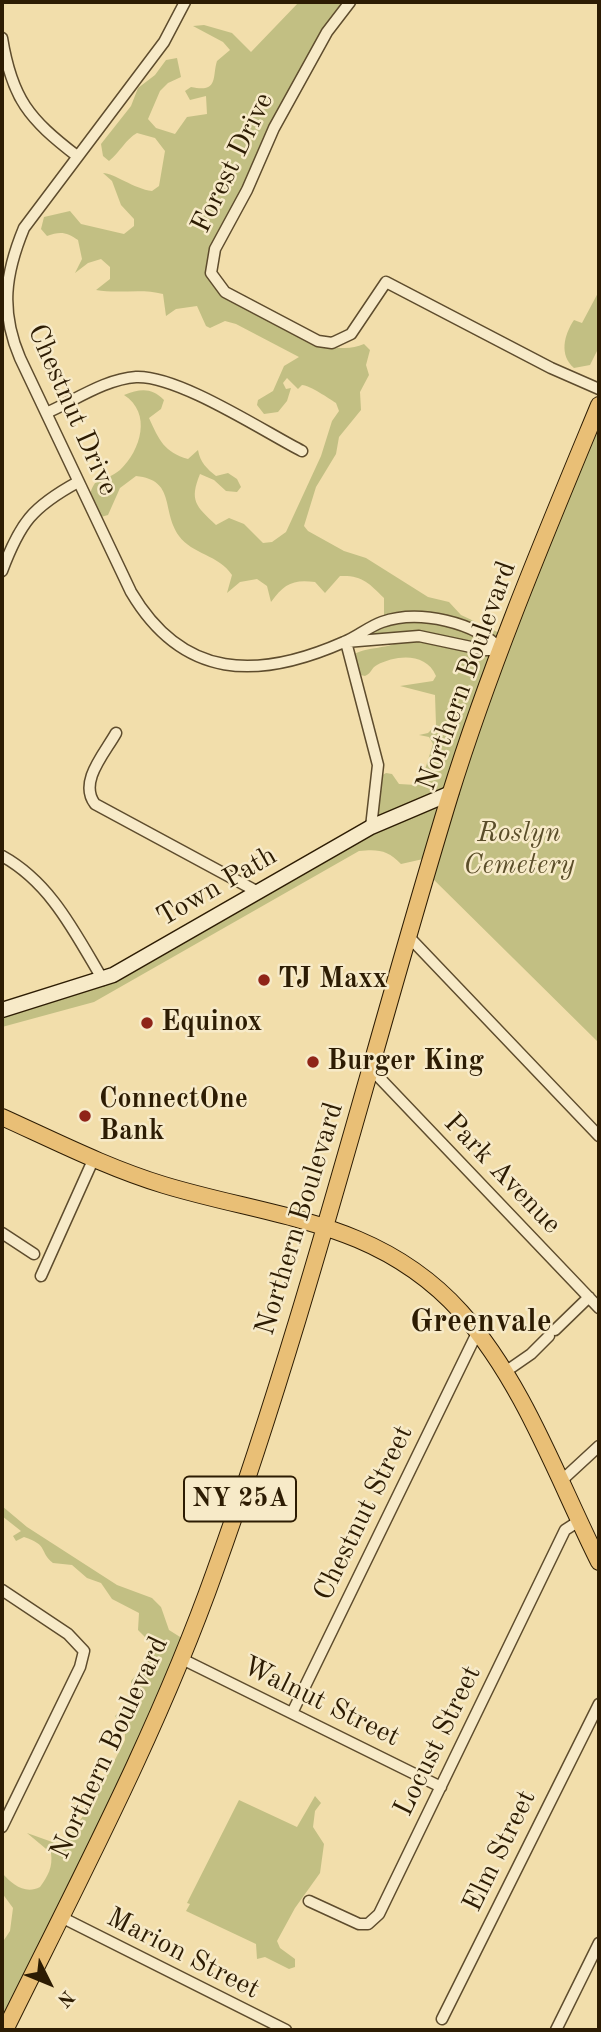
<!DOCTYPE html>
<html>
<head>
<meta charset="utf-8">
<style>
	body { margin:0 }
	#map { position:relative; width:601px; height:2032px; overflow:hidden; background:#f2deab; font-family:"Old Standard TT",serif }
	canvas { display:block }
	.frame { position:absolute; inset:0; border:4px solid #2d1c03; pointer-events:none }
	.north { position:absolute; left:14px; top:1948px; width:70px; height:70px; -webkit-text-stroke:5px #f7eac8; paint-order:stroke; rotate:133deg; font-size:19px; font-weight:700; line-height:28px; text-align:center; color:#2d1c03 }
	.north::after { content:''; display:block; margin:auto; width:24px; height:32px; background:#2d1c03; clip-path:polygon(50% 0,100% 100%,50% 72%,0 100%) }
</style>
</head>
<body>
<div id="map">
<canvas width="601" height="2032"></canvas>
<div class="frame"></div>
<div class="north">N</div>
</div>
<script>
const c = document.querySelector('canvas').getContext('2d');
c.lineJoin = 'round';
function fillPath(path, color) { c.fillStyle = color; c.fill(path, 'evenodd'); }
function stroke(path, color, width, dash) { c.strokeStyle = color; c.lineWidth = width; c.lineCap = dash ? 'butt' : 'round'; c.setLineDash(dash || []); c.stroke(path); }
function drawText(font, color, halo, rows, align = 'center') {
  c.font = font + ' "Old Standard TT",serif'; c.lineWidth = 5; c.setLineDash([]); c.textBaseline = 'middle'; c.strokeStyle = halo; c.fillStyle = color; for (const [text, x, y, turn = 0] of rows) {
    c.save(); c.translate(x, y); c.rotate((+turn || 0) * Math.PI / 180); c.textAlign = isNaN(turn) ? turn : align; if (halo) c.strokeText(text, 0, 0); c.fillText(text, 0, 0); c.restore();
  }
}
fillPath(new Path2D(`
	M 299,2 L 350,2 C 306,59 278,123 248,188 C 238,210 205,251 212,275 C 219,298 261,312 281,322 C 307,336 335,357 364,344 L 370,350 L 366,365 L 369,375 L 360,392 L 361,410 L 339,437 L 336,454 L 316,487 L 304,526 L 308,531 L 344,551 L 366,558 L 428,597 L 449,602 L 461,615 L 506,636 L 577,459 L 586,439 L 599,424 L 599,1043 L 428,874 L 432,857 L 401,864 C 388,850 378,849 359,851 L 94,1002 L 2,1027 L 2,1010 L 113,975 L 247,896 L 396,815 L 379,815 L 374,812 C 372,798 372,780 386,773 L 392,774 L 399,784 L 416,785 L 423,776 L 433,744 L 429,737 L 419,735 L 428,733 L 436,725 L 435,695 L 400,686 L 433,681 L 436,676 C 426,652 396,655 377,665 C 371,668 372,673 365,676 L 352,673 L 348,663 L 349,658 C 363,645 386,651 401,640 L 412,643 L 419,641 L 418,636 L 346,642 L 384,621 L 384,598 C 369,583 362,575 340,576 L 325,593 L 315,582 C 293,579 284,584 271,602 L 267,586 L 257,579 L 240,582 L 227,593 L 232,575 C 219,555 192,554 179,536 C 161,510 176,480 136,476 L 120,488 L 108,515 L 101,517 C 91,507 86,496 95,483 C 103,479 113,476 120,470 C 141,450 152,413 124,395 C 140,389 151,387 164,400 L 161,409 L 149,418 C 159,440 164,452 188,459 L 198,450 C 200,462 207,469 216,476 L 228,473 L 237,479 L 241,487 L 237,492 L 226,491 L 214,480 L 200,474 C 189,501 196,506 216,525 L 229,518 L 244,524 L 263,543 L 272,542 L 286,532 L 321,456 L 332,421 L 339,411 L 336,403 C 328,398 311,386 302,385 L 298,389 L 287,378 L 283,383 L 286,389 L 291,388 L 287,401 L 278,412 L 264,414 L 257,405 L 258,400 L 273,391 L 284,366 L 299,357 L 236,324 L 225,321 L 210,328 L 206,326 L 197,306 L 176,309 L 166,316 L 163,294 C 142,288 119,294 96,290 L 110,279 L 110,267 L 101,259 L 88,263 L 75,273 L 82,259 L 78,240 C 67,232 60,231 47,236 L 41,229 L 44,217 L 70,211 L 81,224 L 124,234 L 134,226 L 134,219 L 121,205 L 112,181 L 103,173 C 114,173 134,189 152,191 L 159,186 L 165,151 L 155,138 L 137,133 C 126,139 120,152 109,161 L 103,156 L 101,144 L 131,106 L 138,88 L 155,75 L 166,60 L 177,58 L 181,77 L 168,83 L 160,91 L 148,119 L 156,128 L 175,134 L 187,117 L 207,114 L 206,96 L 190,100 L 185,91 L 191,87 C 219,93 212,77 217,61 L 230,50 L 223,42 L 193,26 L 204,25 L 232,33 L 251,52 Z
	M 599,291 L 599,347 L 590,365 L 574,368 C 559,355 564,335 574,320 L 582,323 Z
	M 2,1506 L 27,1527 L 117,1585 L 152,1598 L 161,1607 L 169,1630 L 188,1642 L 2,2030 L 2,1943 L 10,1931 L 13,1908 L 2,1893 L 2,1873 C 12,1884 25,1895 40,1887 C 48,1876 53,1867 51,1853 L 27,1833 L 55,1843 L 65,1842 L 96,1797 L 125,1740 L 125,1730 L 115,1716 L 131,1702 L 131,1681 L 152,1656 L 151,1643 L 138,1630 L 139,1613 L 112,1599 L 101,1583 L 87,1578 L 72,1565 L 53,1563 C 39,1552 49,1545 24,1537 L 16,1541 L 13,1536 L 21,1531 L 2,1516 Z
	M 315,1796 L 321,1803 L 315,1811 L 313,1827 L 324,1844 L 320,1873 L 295,1908 L 277,1941 L 280,1948 L 295,1959 L 295,1967 L 289,1969 L 265,1957 L 257,1959 L 256,1944 L 186,1911 L 190,1904 L 187,1903 L 239,1800 L 297,1827 Z`), '#c2bf83');
const street = new Path2D(`
	M 185,2 L 164,42 L 24,228 C 5,274 0,311 20,358 L 131,592 C 183,680 258,680 344,642 C 357,637 368,627 382,622 C 419,609 475,622 502,650 L 485,650 L 419,636 L 346,642
	M 350,2 L 327,32 L 274,128 L 247,190 L 215,249 L 211,273 L 225,292 L 318,341 L 332,343 L 351,334 L 386,282 L 551,368 L 599,389
	M 2,38 C 12,99 29,119 77,156
	M 46,413 C 74,401 105,379 136,377 C 178,375 263,431 302,451
	M 2,571 C 20,523 32,507 78,482
	M 346,642 L 378,765 L 371,827
	M 116,733 C 105,753 78,782 95,804 L 258,892
	M 2,856 C 51,883 75,933 103,980
	M 410,938 L 599,1136
	M 372,1070 L 599,1308
	M 2,1233 L 34,1254
	M 41,1276 L 94,1158
	M 555,1330 L 589,1297
	M 505,1372 L 531,1354 L 549,1336
	M 560,1482 L 599,1446
	M 2,1590 L 68,1634 L 84,1651 L 80,1667 L 2,1827
	M 180,1658 L 441,1787
	M 292,1713 L 477,1333
	M 309,1901 L 359,1924 L 368,1924 L 379,1914 L 565,1530 L 579,1521
	M 61,1917 L 286,2030
	M 442,2019 L 599,1704
	M 556,2030 L 599,1943`);
const secondary = new Path2D(`
	M 2,1010 L 113,975 L 371,827 L 451,793`);
const primary = new Path2D(`
	M 2,1117 C 55,1141 108,1168 164,1185 C 273,1218 378,1220 461,1312 C 524,1383 557,1478 599,1562
	M 5,2030 C 79,1880 159,1729 215,1571 C 307,1316 371,1054 450,795 C 491,663 546,533 599,405`);
stroke(street, '#5e4c2d', 13);
stroke(secondary, '#2d1c03', 17);
stroke(primary, '#2d1c03', 18);
stroke(street, '#f7eac8', 10);
stroke(secondary, '#f7eac8', 14);
stroke(primary, '#e9bf76', 16);
for (const [x, y, r, color] of [
	[264,980,7,"#8f2418"],
	[147,1023,7,"#8f2418"],
	[313,1062,7,"#8f2418"],
	[85,1116,7,"#8f2418"]
]) { const dot = new Path2D(); dot.arc(x, y, r, 0, 2 * Math.PI); c.fillStyle = color; c.fill(dot); stroke(dot, '#f7eac8', 2.5); }
for (const [x, y, w] of [
	[240,1499,112]
]) { const box = new Path2D(); box.roundRect(x - w / 2, y - 22.5, w, 45, 5); c.fillStyle = '#f7eac8'; c.fill(box); stroke(box, '#2d1c03', 2); }
drawText('bold 26px', '#2d1c03', null, [
	["NY 25A",240,1499]
]);
drawText('28px', '#2d1c03', '#f7eac8', [
	["Forest Drive",233,163,-64],
	["Chestnut Drive",72,410,66],
	["Northern Boulevard",467,676,-70],
	["Town Path",217,887,-30],
	["Park Avenue",502,1174,46],
	["Northern Boulevard",300,1219,-73],
	["Chestnut Street",364,1513,-64],
	["Walnut Street",321,1702,26],
	["Locust Street",438,1741,-64],
	["Northern Boulevard",110,1748,-65],
	["Elm Street",500,1851,-64],
	["Marion Street",183,1954,27]
]);
drawText('italic 28px', '#5a4d29', '#f7eac8', [
	["Roslyn",519,834],
	["Cemetery",519,866]
]);
drawText('bold 28px', '#2d1c03', '#f7eac8', [
	["TJ Maxx",278,980],
	["Equinox",161,1023],
	["Burger King",327,1062],
	["ConnectOne",99,1100],
	["Bank",99,1132]
], 'left');
drawText('bold 32px', '#2d1c03', '#f7eac8', [
	["Greenvale",481,1323]
]);
</script>
</body>
</html>
